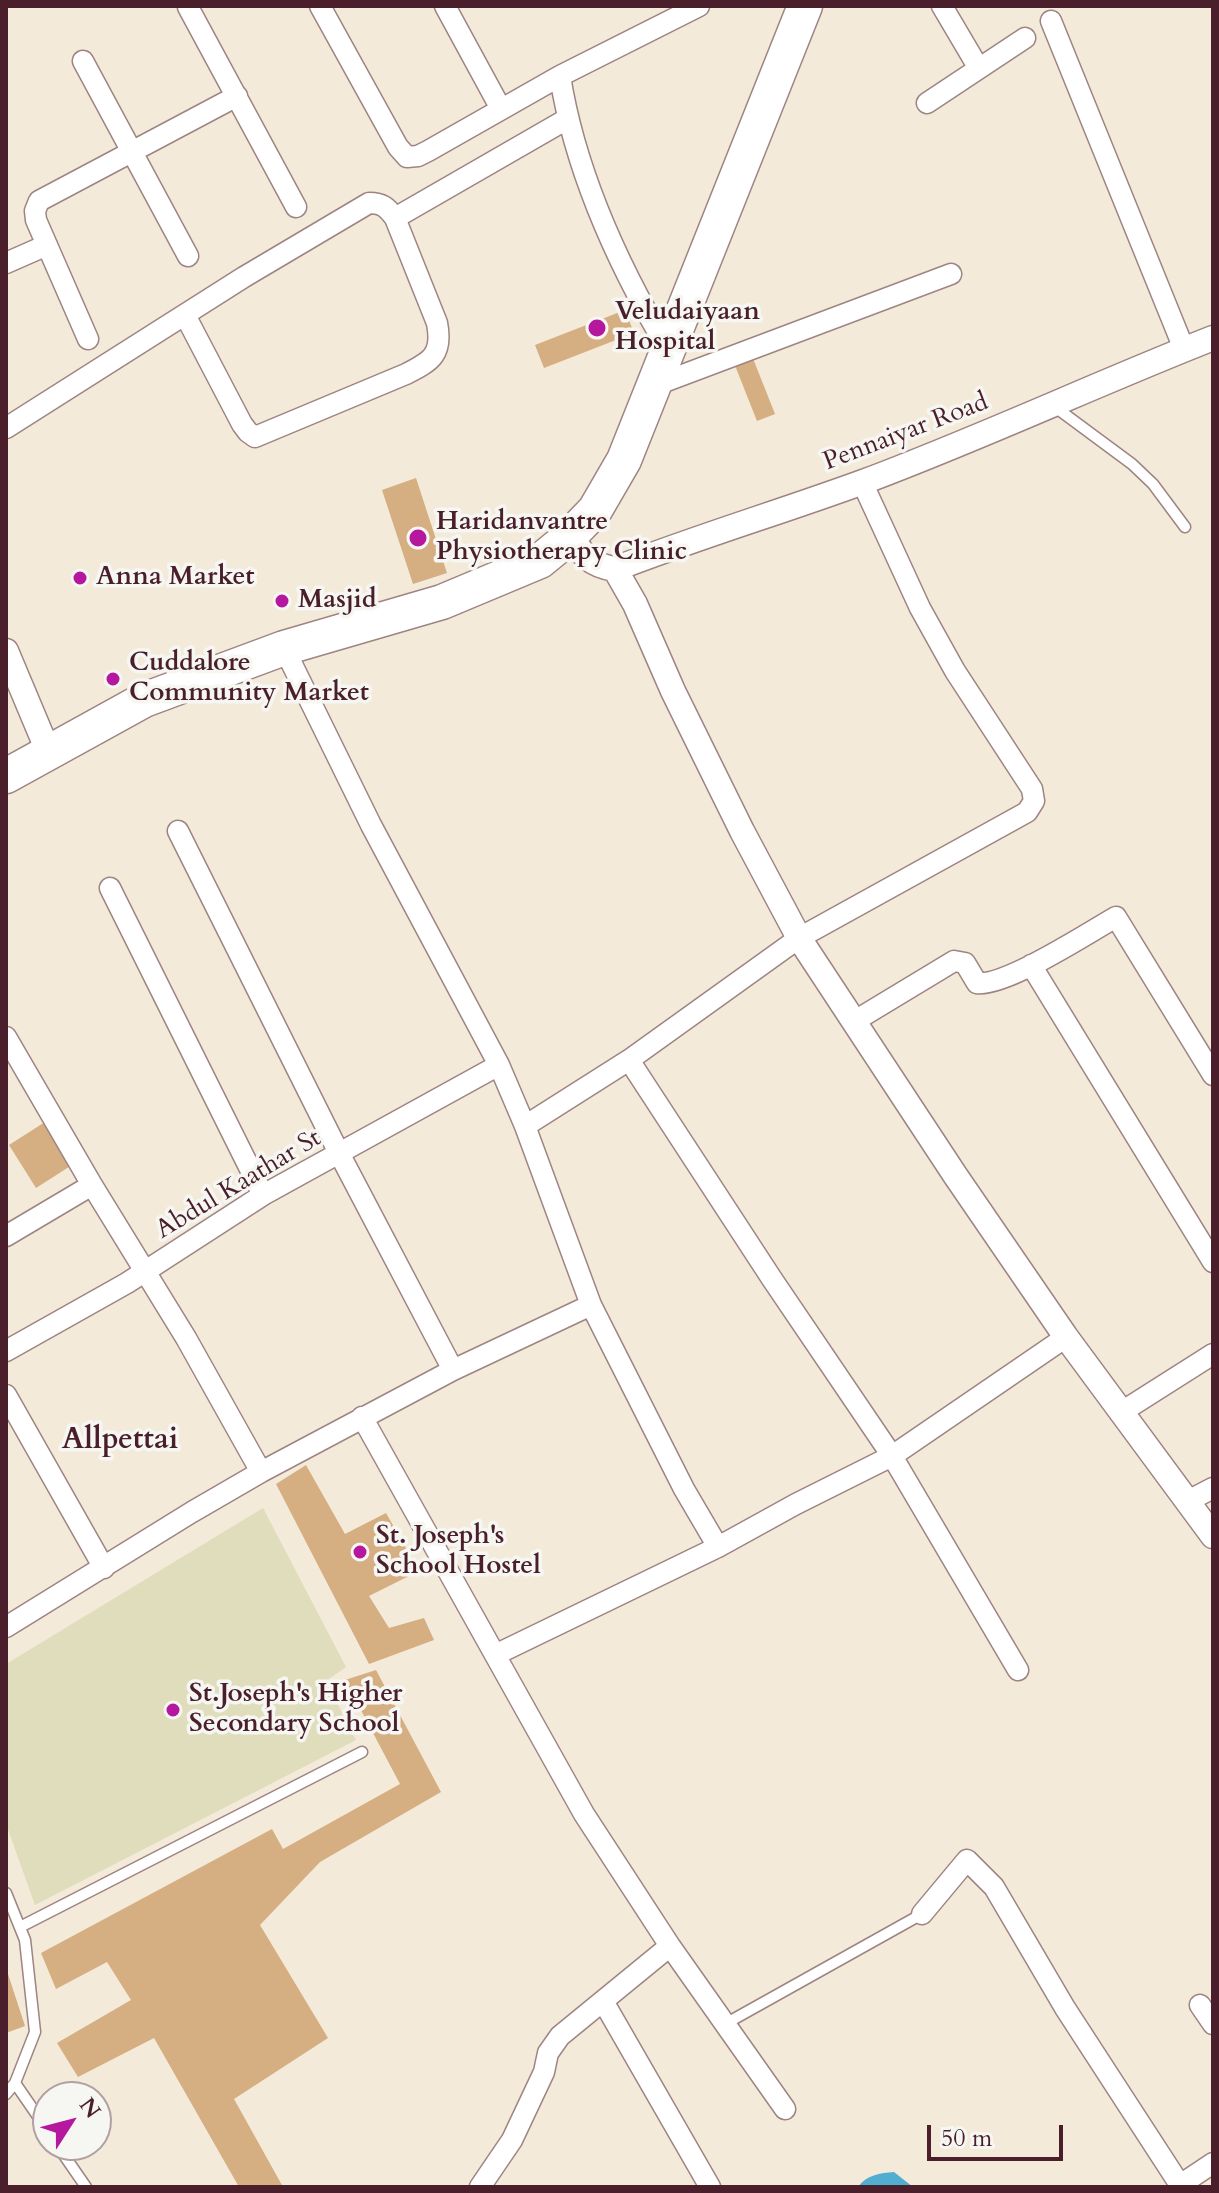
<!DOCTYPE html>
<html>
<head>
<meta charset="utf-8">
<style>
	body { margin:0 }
	#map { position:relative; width:1219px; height:2193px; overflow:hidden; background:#f3eada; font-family:Cardo,serif }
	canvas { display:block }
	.frame { position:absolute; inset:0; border:8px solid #4a1f2b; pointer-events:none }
	.north { position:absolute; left:32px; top:2081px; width:80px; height:80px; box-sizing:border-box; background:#f6f6f2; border:2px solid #b1a0a2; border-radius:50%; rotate:54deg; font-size:22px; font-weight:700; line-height:32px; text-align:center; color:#4a1f2b }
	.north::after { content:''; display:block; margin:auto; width:28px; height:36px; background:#b5179e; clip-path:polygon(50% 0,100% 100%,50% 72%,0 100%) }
	.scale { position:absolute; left:927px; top:2125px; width:136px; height:36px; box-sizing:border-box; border:4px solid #4a1f2b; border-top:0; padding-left:10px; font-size:24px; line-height:28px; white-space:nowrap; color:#4a1f2b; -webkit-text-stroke:6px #f6f6f2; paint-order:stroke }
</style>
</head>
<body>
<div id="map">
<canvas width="1219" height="2193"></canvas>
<div class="frame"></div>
<div class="north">N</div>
<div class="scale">50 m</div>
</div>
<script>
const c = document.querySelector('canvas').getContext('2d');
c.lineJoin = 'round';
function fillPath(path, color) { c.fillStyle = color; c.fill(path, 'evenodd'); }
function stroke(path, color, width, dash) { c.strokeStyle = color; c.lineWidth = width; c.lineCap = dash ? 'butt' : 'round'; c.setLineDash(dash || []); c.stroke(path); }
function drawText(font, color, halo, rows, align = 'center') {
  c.font = font + ' Cardo,serif'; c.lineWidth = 7; c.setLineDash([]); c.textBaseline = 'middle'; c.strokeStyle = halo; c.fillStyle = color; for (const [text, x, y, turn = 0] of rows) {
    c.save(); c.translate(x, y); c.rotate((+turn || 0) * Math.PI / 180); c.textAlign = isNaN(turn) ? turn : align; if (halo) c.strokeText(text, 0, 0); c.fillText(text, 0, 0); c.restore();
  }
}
fillPath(new Path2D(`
	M 263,1508 L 346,1667 L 326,1681 L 356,1740 L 35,1905 L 6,1824 L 6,1664 Z`), '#dfddbb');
fillPath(new Path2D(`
	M 894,2172 L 913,2187 L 858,2187 C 866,2175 880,2173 894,2172 Z`), '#52aed0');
fillPath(new Path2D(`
	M 625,310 L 634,333 L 544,368 L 535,345 Z
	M 752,356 L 775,414 L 757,421 L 734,363 Z
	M 416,478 L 447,573 L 413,584 L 382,490 Z
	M 45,1122 L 72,1165 L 36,1188 L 9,1145 Z
	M 306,1465 L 345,1534 L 386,1513 L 419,1571 L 369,1596 L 389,1628 L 424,1618 L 434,1640 L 369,1664 L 276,1484 Z
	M 376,1670 L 441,1792 L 320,1862 L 260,1925 L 328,2038 L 234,2099 L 283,2187 L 239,2187 L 154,2038 L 78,2077 L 57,2043 L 131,2000 L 107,1962 L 56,1989 L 41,1953 L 272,1829 L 283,1849 L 400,1784 L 345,1680 Z
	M 6,1968 L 25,2026 L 6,2033 Z`), '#d5ae81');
const service = new Path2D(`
	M 1055,407 L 1132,464 L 1153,484 L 1185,527
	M 6,1893 L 25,1940 L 35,2032 L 15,2083 L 6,2094
	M 20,1927 L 362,1752
	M 725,2024 L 922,1914
	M 15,2083 L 48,2131
	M 57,2145 L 86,2187`);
const minor = new Path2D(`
	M 320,6 L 398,147 L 407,157 L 418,156 L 428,151 L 560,76
	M 445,6 L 501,109
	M 942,6 L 978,67
	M 188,7 L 296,207
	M 1051,21 L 1184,349
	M 83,61 L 188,256
	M 927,103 L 1025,38
	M 6,263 L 47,245
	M 185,315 L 242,424 L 248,432 L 255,437 L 406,374 C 432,361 443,354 437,323 L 395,218
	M 88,339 L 36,220 L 35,211 L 39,201 L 237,96
	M 669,351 C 620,269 575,171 560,76 L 699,6
	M 656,385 L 951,274
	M 6,428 L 244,277 L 369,203 C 382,203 387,207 395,218 L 567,119
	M 284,648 L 371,825 L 499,1065 L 525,1126 L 591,1305 L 684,1489 L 718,1547
	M 178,831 L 340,1155 L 453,1370
	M 110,888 L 263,1195
	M 1031,965 L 1213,1262
	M 853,1022 L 954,961 L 965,963 L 977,983 C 1005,987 1088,933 1116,917 L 1213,1075
	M 6,1037 L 92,1185 L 186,1338 L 261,1472 L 192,1512 L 6,1627
	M 629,1060 L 772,1279 L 892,1456 L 1018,1670
	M 525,1126 L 629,1060 L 799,938 L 1027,812 L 1034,801 L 1032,789 L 955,671 L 920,608 L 862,482
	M 6,1236 L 92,1185
	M 6,1351 L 127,1283 L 263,1195 L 499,1065
	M 6,1395 L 104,1568
	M 1120,1413 L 1213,1354
	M 362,1417 L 584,1814 L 670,1946 L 560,2036 L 548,2053 L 544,2072 L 512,2140 L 480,2187
	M 261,1472 L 453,1370 L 591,1305
	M 1186,1502 L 1213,1488
	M 497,1654 L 718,1547 L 796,1504 L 892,1456 L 1066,1337
	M 922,1914 L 967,1860 L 994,1887 L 1065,2008 L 1180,2185
	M 670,1946 L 785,2109
	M 603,2001 L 710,2187
	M 1200,2005 L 1213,2024
	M 1181,2187 L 1180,2185 L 1213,2163`);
const tertiary = new Path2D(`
	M 572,534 C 579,555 594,566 615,569
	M 615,569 L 635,604 L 673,691 L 742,831 L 799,938 L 955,1175 L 1066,1337 L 1213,1536
	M 615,569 C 697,537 781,512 863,482 C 981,438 1096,384 1213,338
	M 6,651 L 48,751`);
const trunk = new Path2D(`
	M 6,776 L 144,700 L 284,648 L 442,602 L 540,561 L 567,539 L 595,510 L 624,460 L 805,6`);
stroke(service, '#9e8482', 13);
stroke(minor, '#9e8482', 23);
stroke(tertiary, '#9e8482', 27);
stroke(trunk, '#9e8482', 37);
stroke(service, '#fff', 10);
stroke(minor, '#fff', 20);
stroke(tertiary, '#fff', 24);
stroke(trunk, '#fff', 34);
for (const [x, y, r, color] of [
	[597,328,10,"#b5179e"],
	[418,538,10,"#b5179e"],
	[80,578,8,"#b5179e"],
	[282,601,8,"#b5179e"],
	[113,679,8,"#b5179e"],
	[360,1552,8,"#b5179e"],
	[173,1710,8,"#b5179e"]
]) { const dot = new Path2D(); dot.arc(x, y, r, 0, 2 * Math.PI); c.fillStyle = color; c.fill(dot); stroke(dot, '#f6f6f2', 3); }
drawText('bold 26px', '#4a1f2b', '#f6f6f2', [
	["Veludaiyaan",615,313],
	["Hospital",615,343],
	["Haridanvantre",436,523],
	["Physiotherapy Clinic",436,553],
	["Anna Market",96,578],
	["Masjid",298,601],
	["Cuddalore",129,664],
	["Community Market",129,694],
	["St. Joseph's",376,1537],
	["School Hostel",376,1567],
	["St.Joseph's Higher",189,1695],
	["Secondary School",189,1725]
], 'left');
drawText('26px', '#4a1f2b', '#f6f6f2', [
	["Pennaiyar Road",906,433,-21],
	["Abdul Kaathar St",239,1185,-31]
]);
drawText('bold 30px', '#4a1f2b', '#f6f6f2', [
	["Allpettai",120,1441]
]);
</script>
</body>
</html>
